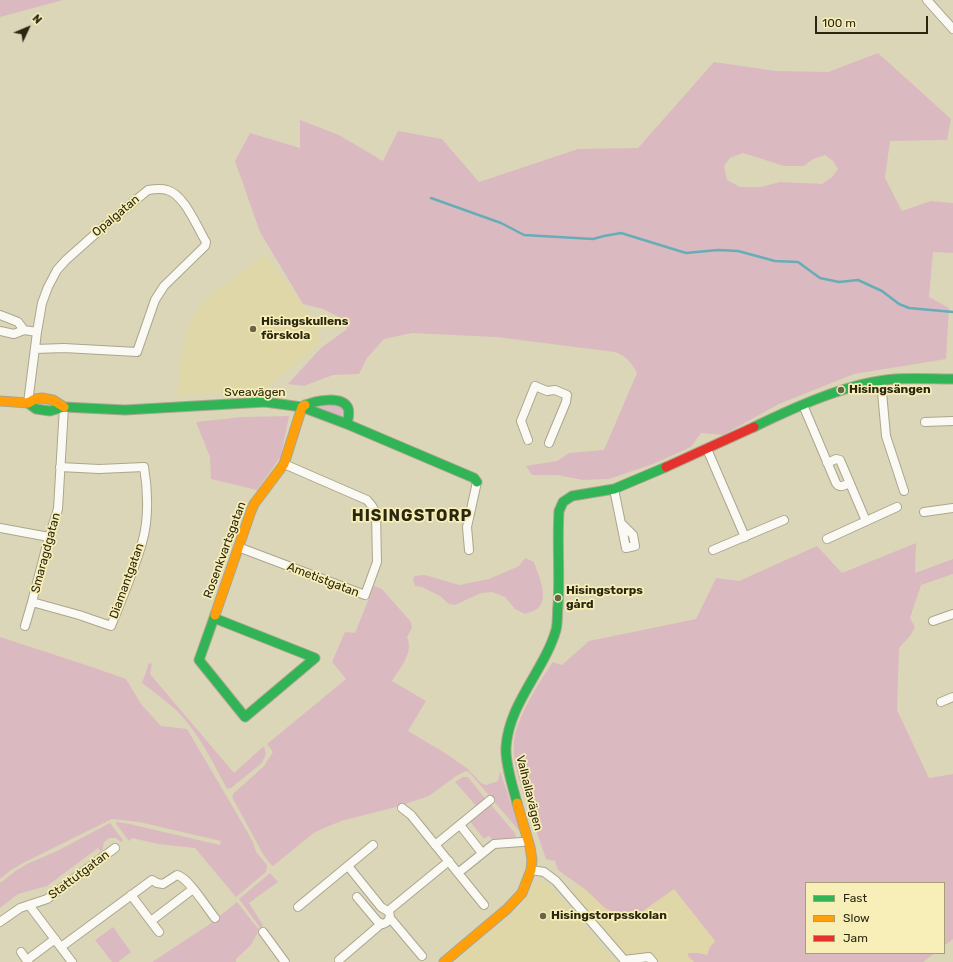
<!DOCTYPE html>
<html>
<head>
<meta charset="utf-8">
<style>
	body { margin:0 }
	#map { position:relative; width:953px; height:962px; overflow:hidden; background:#dcd6b9; font-family:Rubik,sans-serif }
	canvas { display:block }
	.legend { position:absolute; left:805px; top:882px; width:140px; height:72px; box-sizing:border-box; background:#f8eeb7; border:1px solid #a69e75; margin:0; padding:5px 7px; list-style:none; font-size:12px; color:#2a2711 }
	.legend li { display:flex; align-items:center; gap:8px; height:20px }
	.legend b { width:20px; border:1px solid #a69e75 }
	.north { position:absolute; left:8px; top:8px; width:40px; height:40px; -webkit-text-stroke:3px #f8eeb7; paint-order:stroke; rotate:46deg; font-size:11px; font-weight:700; line-height:16px; text-align:center; color:#2a2711 }
	.north::after { content:''; display:block; margin:auto; width:14px; height:18px; background:#2a2711; clip-path:polygon(50% 0,100% 100%,50% 72%,0 100%) }
	.scale { position:absolute; left:815px; top:16px; width:113px; height:18px; box-sizing:border-box; border:2px solid #2a2711; border-top:0; padding-left:5px; font-size:12px; line-height:14px; white-space:nowrap; color:#2a2711; -webkit-text-stroke:3px #f8eeb7; paint-order:stroke }
</style>
</head>
<body>
<div id="map">
<canvas width="953" height="962"></canvas>
<ul class="legend">
<li><b style="height:5px;background:#30b455"></b>Fast</li>
<li><b style="height:5px;background:#ff9f0a"></b>Slow</li>
<li><b style="height:5px;background:#e5322d"></b>Jam</li>
</ul>
<div class="north">N</div>
<div class="scale">100 m</div>
</div>
<script>
const c = document.querySelector('canvas').getContext('2d');
c.lineJoin = 'round';
function fillPath(path, color) { c.fillStyle = color; c.fill(path, 'evenodd'); }
function stroke(path, color, width, dash) { c.strokeStyle = color; c.lineWidth = width; c.lineCap = dash ? 'butt' : 'round'; c.setLineDash(dash || []); c.stroke(path); }
function drawText(font, color, halo, rows, align = 'center') {
  c.font = font + ' Rubik,sans-serif'; c.lineWidth = 3.5; c.setLineDash([]); c.textBaseline = 'middle'; c.strokeStyle = halo; c.fillStyle = color; for (const [text, x, y, turn = 0] of rows) {
    c.save(); c.translate(x, y); c.rotate((+turn || 0) * Math.PI / 180); c.textAlign = isNaN(turn) ? turn : align; if (halo) c.strokeText(text, 0, 0); c.fillText(text, 0, 0); c.restore();
  }
}
fillPath(new Path2D(`
	M 266,255 L 318,325 L 320,333 L 320,338 L 317,346 L 264,390 L 240,390 L 178,397 L 180,362 L 186,332 L 196,310 L 216,291 Z
	M 539,880 L 545,882 L 549,885 L 615,962 L 454,962 L 505,921 L 518,907 L 534,884 Z
	M 580,885 L 586,890 L 643,911 L 674,889 L 715,941 L 701,962 L 654,962 L 647,954 L 629,954 L 623,953 L 571,892 Z`), '#dfd7a7');
fillPath(new Path2D(`
	M 0,0 L 63,0 L 0,17 Z
	M 878,53 L 951,119 L 947,140 L 890,141 L 885,178 L 902,211 L 931,201 L 953,203 L 953,253 L 933,252 L 929,297 L 949,308 L 946,359 L 854,374 L 779,404 L 723,435 L 701,433 L 691,447 L 653,464 L 609,479 L 583,480 L 557,475 L 532,475 L 526,466 L 557,461 L 569,453 L 604,450 L 637,373 C 631,362 626,356 615,352 L 496,337 L 412,333 L 384,339 L 367,358 L 359,374 L 333,375 L 304,386 L 288,384 L 321,348 L 347,329 L 345,320 L 323,309 L 303,304 L 260,232 L 235,161 L 250,133 L 300,148 L 300,120 L 339,135 L 383,161 L 398,131 L 442,139 L 479,182 L 578,149 L 638,148 L 714,62 L 776,71 L 828,72 ZM 743,153 L 784,166 L 804,166 L 813,159 L 825,155 L 833,161 L 838,169 L 832,177 L 822,184 L 780,182 L 761,187 L 740,187 L 727,180 L 724,166 L 730,158 Z
	M 335,404 L 344,409 L 342,417 L 317,406 Z
	M 289,416 L 281,456 L 257,490 L 211,479 L 210,457 L 196,422 L 242,417 Z
	M 916,543 L 915,573 L 953,559 L 953,574 L 921,585 L 910,618 L 915,627 L 910,636 L 899,648 L 897,710 L 929,778 L 953,774 L 953,939 L 944,946 L 944,883 L 806,883 L 806,953 L 935,953 L 923,962 L 694,962 L 688,956 L 688,953 L 698,953 L 707,955 L 710,947 L 715,941 L 674,889 L 643,911 L 623,917 L 605,908 L 586,890 L 558,870 L 555,861 L 546,859 C 540,842 534,824 528,807 C 521,785 512,765 514,741 C 516,719 540,680 553,662 L 562,665 L 589,641 L 696,619 L 716,578 L 739,581 L 817,546 L 842,573 Z
	M 525,558 L 534,562 C 538,575 549,595 539,607 C 536,611 529,612 525,614 L 515,609 L 505,597 L 492,592 L 481,593 L 455,605 L 449,604 L 440,596 L 422,587 L 415,586 L 413,579 L 415,576 L 425,575 L 459,585 L 489,579 L 519,566 Z
	M 374,586 L 382,589 L 411,622 L 412,628 L 407,637 C 414,653 400,668 392,681 L 426,701 L 408,731 L 445,753 L 468,769 L 481,783 L 486,785 L 498,781 L 500,771 L 521,833 L 469,772 L 466,771 L 456,776 L 429,796 L 396,807 L 341,821 L 315,832 L 273,866 L 271,865 L 263,854 L 232,797 L 234,793 L 264,766 L 273,752 L 267,744 L 346,679 L 332,662 L 345,632 L 355,633 Z
	M 0,637 L 92,667 L 126,679 L 141,704 L 161,726 L 187,729 L 234,809 L 253,842 L 256,852 L 267,865 L 266,872 L 236,897 L 195,848 L 158,844 L 132,838 L 129,841 L 116,824 L 117,822 L 125,823 L 220,845 L 221,841 L 139,822 L 112,819 L 25,862 L 11,870 L 0,879 Z
	M 149,663 L 152,664 L 150,674 L 234,773 L 264,746 L 266,754 L 262,763 L 231,788 L 227,789 C 215,766 203,742 187,722 C 174,706 158,695 142,683 Z
	M 463,777 L 468,777 L 487,801 L 478,808 L 455,782 Z
	M 487,805 L 491,805 L 514,832 L 516,836 L 514,839 L 494,841 L 489,836 L 484,839 L 469,820 Z
	M 110,823 L 123,840 L 121,842 L 116,838 L 109,838 L 104,842 L 102,853 L 98,848 L 47,886 L 18,894 L 0,908 L 0,883 L 17,870 L 27,864 L 57,851 Z
	M 270,873 L 278,882 L 249,903 L 263,925 L 261,929 L 239,899 Z
	M 237,902 L 259,930 L 251,945 L 236,959 L 236,962 L 152,962 L 207,926 Z
	M 113,927 L 131,952 L 118,962 L 112,962 L 95,940 Z`), '#dbb9c1');
stroke(new Path2D(`
	M 431,198 L 501,223 L 524,235 L 593,239 L 604,236 L 621,233 L 686,253 L 718,250 L 738,251 L 775,261 L 798,262 L 820,278 L 839,282 L 858,280 L 882,291 L 899,304 L 909,308 L 953,312`), '#67adb8', 2.5);
const street = new Path2D(`
	M 927,0 L 953,29
	M 0,315 L 18,322 L 24,330
	M 0,331 L 14,334 L 24,330 L 37,332
	M 881,381 L 886,436 L 904,491
	M 28,403 L 37,332 L 42,303 L 48,287 L 57,270 L 66,260 L 103,227 L 148,190 C 154,189 161,188 167,190 C 184,194 197,227 206,242 L 205,246 L 164,286 L 155,300 L 137,352 L 64,348 L 35,349
	M 803,405 L 836,483 C 840,489 844,485 850,483
	M 925,422 L 953,421
	M 528,440 L 521,421 L 535,386 L 547,391 L 555,390 L 567,395 L 566,402 L 549,443
	M 707,449 L 745,537
	M 827,463 L 836,459 L 840,460 L 866,521
	M 614,489 L 626,548 L 635,546 L 633,535 L 622,524
	M 924,512 L 953,508
	M 0,528 L 49,537
	M 827,539 L 897,507
	M 238,547 L 365,595 L 377,562 L 376,513 L 372,506 L 367,500 L 284,464
	M 469,550 L 467,527 L 477,482
	M 713,550 L 784,520
	M 32,602 L 79,615 L 111,626 C 122,599 134,571 142,543 C 149,520 148,490 144,467 L 99,469 L 60,467
	M 933,621 L 953,614
	M 25,626 L 32,602 L 49,537 L 58,509 L 64,407
	M 941,702 L 953,697
	M 402,808 L 411,815 L 484,905
	M 460,825 L 482,853
	M 435,845 L 490,800
	M 348,866 L 381,907 L 389,912 C 391,917 389,922 383,924 L 378,922 L 357,897
	M 531,870 L 544,872 L 556,881 L 626,962
	M 458,873 L 494,844 L 522,842
	M 131,895 L 159,932
	M 29,905 L 72,962
	M 298,907 L 373,845
	M 388,911 L 449,861
	M 390,918 L 422,956
	M 151,921 L 193,889
	M 0,922 L 20,908 L 47,899 L 115,848
	M 263,932 L 285,962
	M 61,947 L 152,880 L 157,883 L 163,884 L 177,875 C 189,878 206,907 215,918
	M 21,952 L 28,962
	M 27,960 L 55,939
	M 339,960 L 381,924
	M 624,960 L 649,957 L 653,962`);
const fast = new Path2D(`
	M 28,403 L 36,409 L 50,411 L 64,407 L 125,410 L 265,402 L 302,407 L 347,424 L 474,478 L 477,482
	M 305,405 C 315,401 342,395 348,408 C 350,413 348,419 347,424
	M 754,427 C 795,407 850,382 895,379 C 914,378 934,379 953,379
	M 214,618 L 315,658 L 245,717 L 199,660 L 215,615
	M 517,803 C 513,787 505,764 506,747 C 509,703 544,671 556,630 C 558,622 557,613 558,606 C 560,574 557,542 559,511 L 563,502 L 572,496 L 614,489 L 666,467`);
const slow = new Path2D(`
	M 0,401 L 28,403 L 35,399 L 42,398 L 53,400 L 64,407
	M 215,615 L 251,511 L 254,504 L 284,464 L 302,407 L 305,405
	M 444,962 L 507,909 L 522,893 L 531,870 L 532,860 L 530,847 L 517,803`);
const jam = new Path2D(`
	M 666,467 L 754,427`);
stroke(street, '#aaa68f', 10);
stroke(fast, '#aaa68f', 11);
stroke(slow, '#aaa68f', 11);
stroke(jam, '#aaa68f', 11);
stroke(street, '#faf9f4', 8);
stroke(fast, '#30b455', 9);
stroke(slow, '#ff9f0a', 9);
stroke(jam, '#e5322d', 9);
for (const [x, y, r, color] of [
	[253,329,4,"#68644c"],
	[841,390,4,"#68644c"],
	[558,598,4,"#68644c"],
	[543,916,4,"#68644c"]
]) { const dot = new Path2D(); dot.arc(x, y, r, 0, 2 * Math.PI); c.fillStyle = color; c.fill(dot); stroke(dot, '#f8eeb7', 1.5); }
drawText('12px', '#2a2711', '#f8eeb7', [
	["Opalgatan",116,216,-40],
	["Sveavägen",255,393],
	["Rosenkvartsgatan",225,550,-70],
	["Smaragdgatan",46,553,-75],
	["Ametistgatan",323,580,21],
	["Diamantgatan",127,581,-70],
	["Valhallavägen",529,793,76],
	["Stattutgatan",79,875,-37]
]);
drawText('bold 12px', '#2a2711', '#f8eeb7', [
	["Hisingskullens",261,322],
	["förskola",261,336],
	["Hisingsängen",849,390],
	["Hisingstorps",566,591],
	["gård",566,605],
	["Hisingstorpsskolan",551,916]
], 'left');
c.letterSpacing = '1px';
drawText('bold 16px', '#2a2711', '#f8eeb7', [
	["HISINGSTORP",412,516]
]);
c.letterSpacing = '0px';
</script>
</body>
</html>
